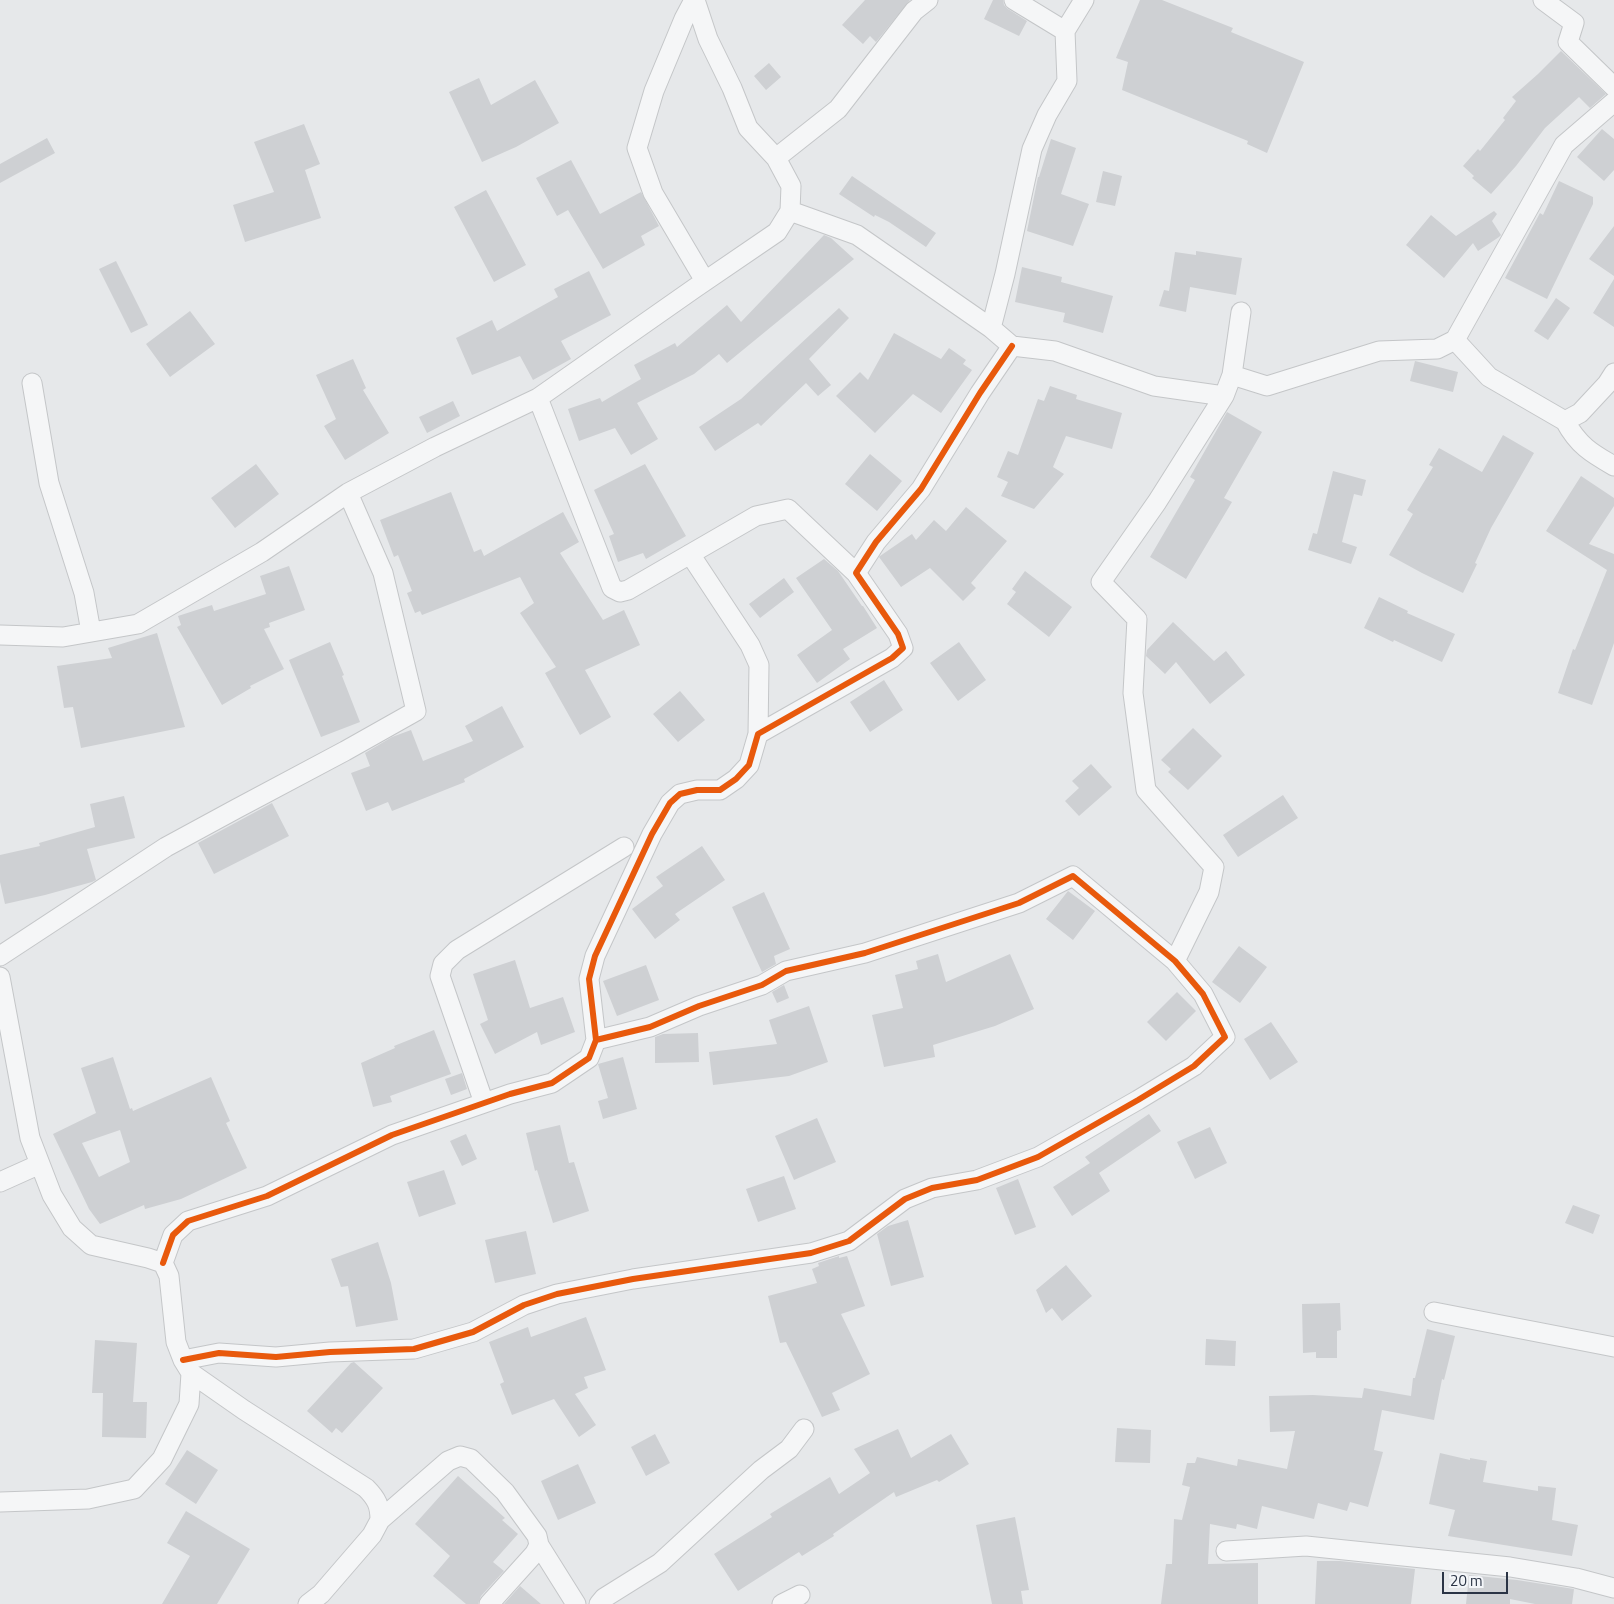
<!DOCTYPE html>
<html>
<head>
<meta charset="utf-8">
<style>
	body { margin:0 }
	#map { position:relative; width:1614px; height:1604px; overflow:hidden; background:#e6e8ea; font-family:"Titillium Web",sans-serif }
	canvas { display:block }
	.scale { position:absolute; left:1442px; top:1572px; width:66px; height:22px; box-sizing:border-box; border:2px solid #2b3445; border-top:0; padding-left:6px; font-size:15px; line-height:18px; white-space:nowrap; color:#2b3445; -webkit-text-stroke:4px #f4f6f9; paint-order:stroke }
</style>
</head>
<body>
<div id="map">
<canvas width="1614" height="1604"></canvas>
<div class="scale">20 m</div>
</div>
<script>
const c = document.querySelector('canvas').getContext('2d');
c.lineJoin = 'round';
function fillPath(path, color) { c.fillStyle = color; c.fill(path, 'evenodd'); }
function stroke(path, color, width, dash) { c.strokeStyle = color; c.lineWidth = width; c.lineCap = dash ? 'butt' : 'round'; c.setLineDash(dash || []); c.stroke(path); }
fillPath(new Path2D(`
	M 865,0 L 910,0 L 876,42 L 870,36 L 863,44 L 842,25 Z
	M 993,0 L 1003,0 L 1004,5 L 1008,9 L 1027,21 L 1019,36 L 984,19 Z
	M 1140,0 L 1162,0 L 1233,28 L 1231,32 L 1304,62 L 1267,153 L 1247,144 L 1248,141 L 1122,90 L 1128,62 L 1116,58 Z
	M 1561,51 L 1606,94 L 1590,108 L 1579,97 L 1545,128 L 1516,166 L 1491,194 L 1472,178 L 1474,176 L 1463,166 L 1478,149 L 1480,151 L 1505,120 L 1503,118 L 1516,101 L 1512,97 L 1538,74 Z
	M 769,63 L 781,77 L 766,90 L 754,76 Z
	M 479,78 L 491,105 L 535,80 L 559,123 L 516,147 L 482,162 L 449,92 Z
	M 304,124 L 320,164 L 305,170 L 321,218 L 245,242 L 233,205 L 274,192 L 254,142 Z
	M 1602,129 L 1614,139 L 1614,170 L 1604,181 L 1577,157 Z
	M 47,138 L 55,153 L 0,183 L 0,164 Z
	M 1051,139 L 1076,148 L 1061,194 L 1089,204 L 1073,246 L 1027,231 L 1038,177 L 1039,177 Z
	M 571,160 L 600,214 L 641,192 L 659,226 L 641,236 L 645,245 L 603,269 L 568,210 L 557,216 L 536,178 Z
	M 1103,171 L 1122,176 L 1115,206 L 1096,202 Z
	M 852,176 L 936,233 L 926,247 L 889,222 L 875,215 L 874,217 L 839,194 Z
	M 1559,181 L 1593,197 L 1593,204 L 1547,299 L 1505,278 L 1540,213 L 1543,215 Z
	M 486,190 L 526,265 L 494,282 L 454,207 Z
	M 1494,211 L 1497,214 L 1492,221 L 1501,235 L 1499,237 L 1478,251 L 1473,243 L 1444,278 L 1406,245 L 1431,215 L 1456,236 Z
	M 1614,226 L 1614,276 L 1589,259 Z
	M 824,235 L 831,238 L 854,259 L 727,363 L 719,354 L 694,374 L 637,403 L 658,439 L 631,455 L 615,428 L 579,441 L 568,409 L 600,398 L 602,402 L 641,379 L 634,365 L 675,343 L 677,347 L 727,305 L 741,322 Z
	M 1196,251 L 1242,258 L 1236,295 L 1190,287 L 1186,312 L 1159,306 L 1164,290 L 1169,291 L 1175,252 L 1196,255 Z
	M 116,261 L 148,325 L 131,333 L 99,269 Z
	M 1022,267 L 1062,277 L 1061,282 L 1113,296 L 1103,333 L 1063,322 L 1065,313 L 1015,302 Z
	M 589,271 L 611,315 L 561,341 L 571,359 L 533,380 L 520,356 L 472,375 L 456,338 L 492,320 L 497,331 L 558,297 L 554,289 Z
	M 1614,279 L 1614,327 L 1593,313 Z
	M 1556,298 L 1570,308 L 1548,340 L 1534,331 Z
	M 839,308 L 849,318 L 809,359 L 831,385 L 818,396 L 806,383 L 761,426 L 758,423 L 715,451 L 699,427 L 741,399 Z
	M 190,311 L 215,344 L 170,377 L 146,344 Z
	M 894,333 L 941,359 L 949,348 L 966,360 L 963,364 L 972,370 L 941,413 L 913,394 L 875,433 L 836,396 L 860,372 L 868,380 Z
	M 353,359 L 366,388 L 363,390 L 389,433 L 345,460 L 324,426 L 336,419 L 316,375 Z
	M 1415,361 L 1458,372 L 1453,392 L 1410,381 Z
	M 1050,386 L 1077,395 L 1076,399 L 1122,413 L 1112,449 L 1066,436 L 1053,467 L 1064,474 L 1034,509 L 1001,496 L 1008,482 L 997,477 L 1008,451 L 1018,455 L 1038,399 L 1044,401 Z
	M 453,401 L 460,416 L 427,433 L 419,417 Z
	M 1227,412 L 1262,432 L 1224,498 L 1232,502 L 1186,579 L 1150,557 L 1195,480 L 1190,477 Z
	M 1503,435 L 1534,453 L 1491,528 L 1475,563 L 1477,564 L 1463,593 L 1422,573 L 1389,555 L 1413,514 L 1407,510 L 1433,467 L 1429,465 L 1439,448 L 1482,472 Z
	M 870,454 L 902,481 L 877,511 L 845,484 Z
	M 256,464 L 279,494 L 235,528 L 211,498 Z
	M 645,464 L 686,536 L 646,559 L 643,553 L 618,562 L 609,536 L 614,534 L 594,490 Z
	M 1333,471 L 1366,480 L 1362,496 L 1354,494 L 1342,542 L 1357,547 L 1351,564 L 1308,550 L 1313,533 L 1317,534 Z
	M 1581,476 L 1614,498 L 1614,506 L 1589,544 L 1614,554 L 1614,643 L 1592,705 L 1558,693 L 1573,649 L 1575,650 L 1607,570 L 1546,531 Z
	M 451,492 L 474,552 L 481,549 L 484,556 L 563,512 L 579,542 L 560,553 L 603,620 L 624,610 L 640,645 L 585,670 L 611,717 L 580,735 L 545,673 L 556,667 L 520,613 L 534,603 L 520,577 L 422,615 L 420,611 L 415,613 L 407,593 L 412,591 L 398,555 L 394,557 L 380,520 Z
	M 966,507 L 1007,541 L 971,583 L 976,588 L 963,601 L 930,568 L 901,587 L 879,557 L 880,556 L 912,534 L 916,540 L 934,520 L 946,531 Z
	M 824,559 L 838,571 L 862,606 L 863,606 L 877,628 L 843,649 L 850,659 L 817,683 L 797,655 L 832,630 L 796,578 Z
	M 289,566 L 305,610 L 269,623 L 270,627 L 264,629 L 284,669 L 250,686 L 251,688 L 222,705 L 177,627 L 181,625 L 178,616 L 212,605 L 214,611 L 266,594 L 260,576 Z
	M 1025,571 L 1072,607 L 1049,637 L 1007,604 L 1016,592 L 1012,589 Z
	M 784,578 L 794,592 L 760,618 L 749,604 Z
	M 1379,597 L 1408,611 L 1407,613 L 1455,634 L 1442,662 L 1394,640 L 1393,642 L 1364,628 Z
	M 1173,622 L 1214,661 L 1226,651 L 1245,675 L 1210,704 L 1176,662 L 1165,674 L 1146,656 L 1147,650 Z
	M 157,633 L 185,727 L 81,748 L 73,707 L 64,708 L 57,666 L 112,658 L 108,648 Z
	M 330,642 L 344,675 L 342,676 L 360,722 L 321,737 L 289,660 Z
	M 959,642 L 986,680 L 958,701 L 930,663 Z
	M 884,680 L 903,710 L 870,732 L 850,702 Z
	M 680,691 L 705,720 L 678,742 L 653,714 Z
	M 502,706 L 524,747 L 464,779 L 465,782 L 392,811 L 388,802 L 366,811 L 351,773 L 370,766 L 365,753 L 392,737 L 411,730 L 423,761 L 473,741 L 465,726 Z
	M 1193,728 L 1222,756 L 1188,790 L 1168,772 L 1171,769 L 1161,760 Z
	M 1091,764 L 1112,787 L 1079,816 L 1065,801 L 1079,788 L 1072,781 Z
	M 1283,795 L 1298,818 L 1238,857 L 1223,835 Z
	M 124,796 L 135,838 L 87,849 L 96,880 L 92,882 L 45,895 L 5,904 L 0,882 L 0,855 L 40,846 L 39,843 L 95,827 L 90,804 Z
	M 272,803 L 289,836 L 214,874 L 198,843 Z
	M 702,846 L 725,880 L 675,914 L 680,920 L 655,939 L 632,909 L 663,886 L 656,877 Z
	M 1068,891 L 1095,911 L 1073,940 L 1046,919 Z
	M 764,892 L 790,949 L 774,956 L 776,964 L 762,972 L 732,907 Z
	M 1239,946 L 1267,967 L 1240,1003 L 1212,982 Z
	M 938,954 L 946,982 L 1010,954 L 1034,1009 L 995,1026 L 933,1045 L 935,1057 L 884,1067 L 872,1015 L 903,1008 L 895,975 L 918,969 L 916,961 Z
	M 515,960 L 530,1008 L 563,997 L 575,1032 L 541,1045 L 537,1032 L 495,1054 L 480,1024 L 488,1020 L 473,974 Z
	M 646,965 L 659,1000 L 617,1016 L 603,981 Z
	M 784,985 L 789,998 L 777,1003 L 772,992 Z
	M 1177,992 L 1196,1011 L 1166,1041 L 1147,1022 Z
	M 809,1006 L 828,1062 L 789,1076 L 713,1085 L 709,1052 L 777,1044 L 769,1020 Z
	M 1271,1022 L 1298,1062 L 1270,1080 L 1244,1039 Z
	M 434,1030 L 451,1074 L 390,1096 L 392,1102 L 373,1107 L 361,1063 L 395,1048 L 394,1046 Z
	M 698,1033 L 699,1062 L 655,1063 L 655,1037 L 663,1034 Z
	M 113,1057 L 130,1109 L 132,1108 L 133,1111 L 211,1077 L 230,1121 L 226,1123 L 247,1168 L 181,1199 L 145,1209 L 144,1205 L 100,1224 L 89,1209 L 53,1134 L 96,1113 L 81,1068 ZM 120,1130 L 130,1162 L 99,1177 L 82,1143 Z
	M 623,1057 L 637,1109 L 603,1119 L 598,1101 L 608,1098 L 598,1064 Z
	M 462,1073 L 467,1089 L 451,1095 L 445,1079 Z
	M 1149,1114 L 1161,1131 L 1099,1173 L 1110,1191 L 1072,1216 L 1053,1187 L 1090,1163 L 1085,1157 Z
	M 817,1118 L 836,1162 L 794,1180 L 775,1136 Z
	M 560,1125 L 569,1163 L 574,1162 L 589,1211 L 553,1223 L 537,1170 L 535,1171 L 526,1133 Z
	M 1210,1127 L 1227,1163 L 1195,1179 L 1177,1142 Z
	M 466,1134 L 477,1159 L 462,1166 L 450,1141 Z
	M 444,1170 L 456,1204 L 419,1217 L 407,1182 Z
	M 784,1176 L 796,1209 L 758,1222 L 746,1189 Z
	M 1018,1179 L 1036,1227 L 1015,1235 L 996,1188 Z
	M 1573,1205 L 1600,1215 L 1593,1234 L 1565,1223 Z
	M 908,1220 L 924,1277 L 891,1286 L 877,1234 L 888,1226 Z
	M 526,1231 L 536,1274 L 495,1283 L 485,1240 Z
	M 378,1242 L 391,1283 L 398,1320 L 356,1327 L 348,1286 L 341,1287 L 331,1259 Z
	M 839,1256 L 839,1258 L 847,1256 L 865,1306 L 841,1314 L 870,1374 L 832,1393 L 840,1410 L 822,1417 L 786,1342 L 780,1343 L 768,1296 L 817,1283 L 812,1269 L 819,1266 L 818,1263 Z
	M 1066,1265 L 1092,1296 L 1062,1321 L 1052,1308 L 1046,1313 L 1036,1290 Z
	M 1340,1303 L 1341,1330 L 1337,1331 L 1337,1358 L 1316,1358 L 1316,1352 L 1303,1353 L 1302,1304 Z
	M 586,1317 L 606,1370 L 584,1377 L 588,1388 L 575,1394 L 596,1425 L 579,1437 L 554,1399 L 512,1415 L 500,1384 L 504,1382 L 489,1342 L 528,1327 L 531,1337 Z
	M 1427,1329 L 1455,1336 L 1444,1380 L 1442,1379 L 1434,1420 L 1382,1410 L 1374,1450 L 1383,1452 L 1368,1507 L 1350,1502 L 1347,1511 L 1318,1503 L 1314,1519 L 1262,1506 L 1257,1529 L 1237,1524 L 1236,1529 L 1210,1524 L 1208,1564 L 1258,1563 L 1258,1604 L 1161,1604 L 1166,1564 L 1172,1564 L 1174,1519 L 1182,1520 L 1190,1487 L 1182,1485 L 1187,1463 L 1195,1463 L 1197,1457 L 1237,1466 L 1238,1459 L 1287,1469 L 1295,1431 L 1270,1432 L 1269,1396 L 1313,1395 L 1362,1398 L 1364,1388 L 1411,1396 L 1413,1378 L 1415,1378 Z
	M 1206,1339 L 1236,1341 L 1235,1366 L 1205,1365 Z
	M 95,1340 L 137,1343 L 133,1402 L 147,1402 L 146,1438 L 102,1437 L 103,1393 L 92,1393 Z
	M 354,1362 L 383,1388 L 342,1433 L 336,1428 L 332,1433 L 307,1411 L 351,1363 Z
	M 1117,1428 L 1151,1430 L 1150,1463 L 1115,1462 Z
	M 898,1429 L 911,1458 L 951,1434 L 969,1464 L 939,1482 L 937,1480 L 896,1497 L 894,1492 L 833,1534 L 834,1536 L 802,1556 L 799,1552 L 738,1591 L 714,1554 L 772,1517 L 770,1514 L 830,1477 L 839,1494 L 870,1473 L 854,1449 Z
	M 655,1434 L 670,1463 L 646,1476 L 631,1447 Z
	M 187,1450 L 218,1470 L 196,1504 L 165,1484 Z
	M 1440,1453 L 1470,1460 L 1470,1458 L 1487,1461 L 1483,1482 L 1538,1491 L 1538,1486 L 1556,1488 L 1552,1520 L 1578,1525 L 1572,1556 L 1448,1536 L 1455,1510 L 1429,1504 Z
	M 578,1464 L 596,1503 L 558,1520 L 541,1481 Z
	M 458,1476 L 505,1518 L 502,1520 L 518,1534 L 493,1562 L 504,1571 L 481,1596 L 478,1604 L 466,1604 L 433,1576 L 450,1556 L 415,1524 Z
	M 186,1511 L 250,1549 L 217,1604 L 162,1604 L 190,1556 L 167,1543 Z
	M 1015,1517 L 1029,1590 L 1021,1591 L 1023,1604 L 992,1604 L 976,1525 Z
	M 1317,1561 L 1340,1561 L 1415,1569 L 1411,1604 L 1315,1604 Z
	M 1469,1575 L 1517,1580 L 1574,1589 L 1572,1604 L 1535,1604 L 1510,1599 L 1510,1604 L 1466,1604 Z
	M 520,1586 L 541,1604 L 504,1604 Z`), '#ced0d3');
const minor = new Path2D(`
	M 694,0 L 684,19 L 654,91 L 637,148 L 653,193 L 705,281
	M 1014,0 L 1065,31
	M 1543,0 L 1574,23 L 1568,42 L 1614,87
	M 776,158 L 838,109 L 914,11 L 928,0
	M 790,211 L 857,235 L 991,328 L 1012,346 L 1055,351 L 1154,386 L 1224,396 L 1232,375 L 1267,386 L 1379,351 L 1437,349 L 1455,340 L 1489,377 L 1565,421 C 1578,445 1591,453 1614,466
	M 991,328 L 1005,274 L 1032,149 L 1047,115 L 1067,81 L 1065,31 L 1084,0
	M 1455,340 L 1564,145 L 1614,102
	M 1232,375 L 1241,312
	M 32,383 L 49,483 L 84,593 L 91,632
	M 538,398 L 612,588 L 620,592 L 628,590 L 756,516 L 788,509 L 856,573
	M 1565,421 L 1580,413 L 1607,384 L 1614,373
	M 690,554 L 750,645 L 759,665 L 758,734
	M 0,635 L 63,637 L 138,624 L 262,552 L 348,493 L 435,447 L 538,398 L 695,288 L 777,232 L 790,211 L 791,186 L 776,158 L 748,128 L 732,88 L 708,39 L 695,0
	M 0,956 L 166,847 L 236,809 L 345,751 L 416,711 L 383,573 L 348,493
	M 1175,961 L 1209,892 L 1214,867 L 1146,790 L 1133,693 L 1137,619 L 1101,582 L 1157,502 L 1224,396
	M 0,977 L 30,1138 L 52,1195 L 72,1228 L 91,1245 L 148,1258 L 163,1263 L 169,1276 L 176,1342 L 183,1360 L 191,1373 L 244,1410 L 366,1488 C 377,1499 380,1506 380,1520
	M 484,1103 L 440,976 L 443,964 L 457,950 L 624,847
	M 0,1182 L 40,1164
	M 163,1263 L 173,1235 L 188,1221 L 267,1196 L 392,1135 L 510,1094 L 552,1083 L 589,1058 L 596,1040 L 589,979 L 595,956 L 652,834 L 670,803 L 680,794 L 697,790 L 720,790 L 736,779 L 749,765 L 758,734 L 892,658 L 903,648 L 898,634 L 856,573 L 876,542 L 921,489 L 980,393 L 1012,346
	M 1434,1312 L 1614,1347
	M 183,1360 L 219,1353 L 276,1357 L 330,1352 L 414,1349 L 473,1332 L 524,1305 L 557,1294 L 633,1279 L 811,1253 L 849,1241 L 905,1199 L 932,1188 L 977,1180 L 1038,1157 L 1138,1100 L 1194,1066 L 1225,1037 L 1203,994 L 1175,961 L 1073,876 L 1019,903 L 865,953 L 786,971 L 762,985 L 699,1006 L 650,1027 L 596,1040
	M 0,1502 L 88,1499 L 134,1489 L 162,1459 L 189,1404 L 191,1373
	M 1226,1551 L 1306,1546 L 1510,1567 L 1576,1578 L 1614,1588
	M 308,1604 L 321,1594 L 372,1535 L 380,1520 L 448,1461 L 460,1456 L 471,1459 L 505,1492 L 537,1536 L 539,1545 L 576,1604
	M 489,1604 L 535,1553 L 539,1545
	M 599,1604 L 604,1598 L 660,1563 L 761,1470 L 789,1449 L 804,1429
	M 782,1604 L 800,1595`);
stroke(minor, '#c4c6c8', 21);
stroke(minor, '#f5f6f7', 19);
stroke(new Path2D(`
	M 163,1263 L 173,1235 L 188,1221 L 267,1196 L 392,1135 L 510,1094 L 552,1083 L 589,1058 L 596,1040 L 589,979 L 595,956 L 652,834 L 670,803 L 680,794 L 697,790 L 720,790 L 736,779 L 749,765 L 758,734 L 892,658 L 903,648 L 898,634 L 856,573 L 876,542 L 921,489 L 980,393 L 1012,346
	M 183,1360 L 219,1353 L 276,1357 L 330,1352 L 414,1349 L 473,1332 L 524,1305 L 557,1294 L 633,1279 L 811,1253 L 849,1241 L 905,1199 L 932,1188 L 977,1180 L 1038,1157 L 1138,1100 L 1194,1066 L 1225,1037 L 1203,994 L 1175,961 L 1073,876 L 1019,903 L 865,953 L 786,971 L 762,985 L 699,1006 L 650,1027 L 596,1040`), '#e8590c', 6);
</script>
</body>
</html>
